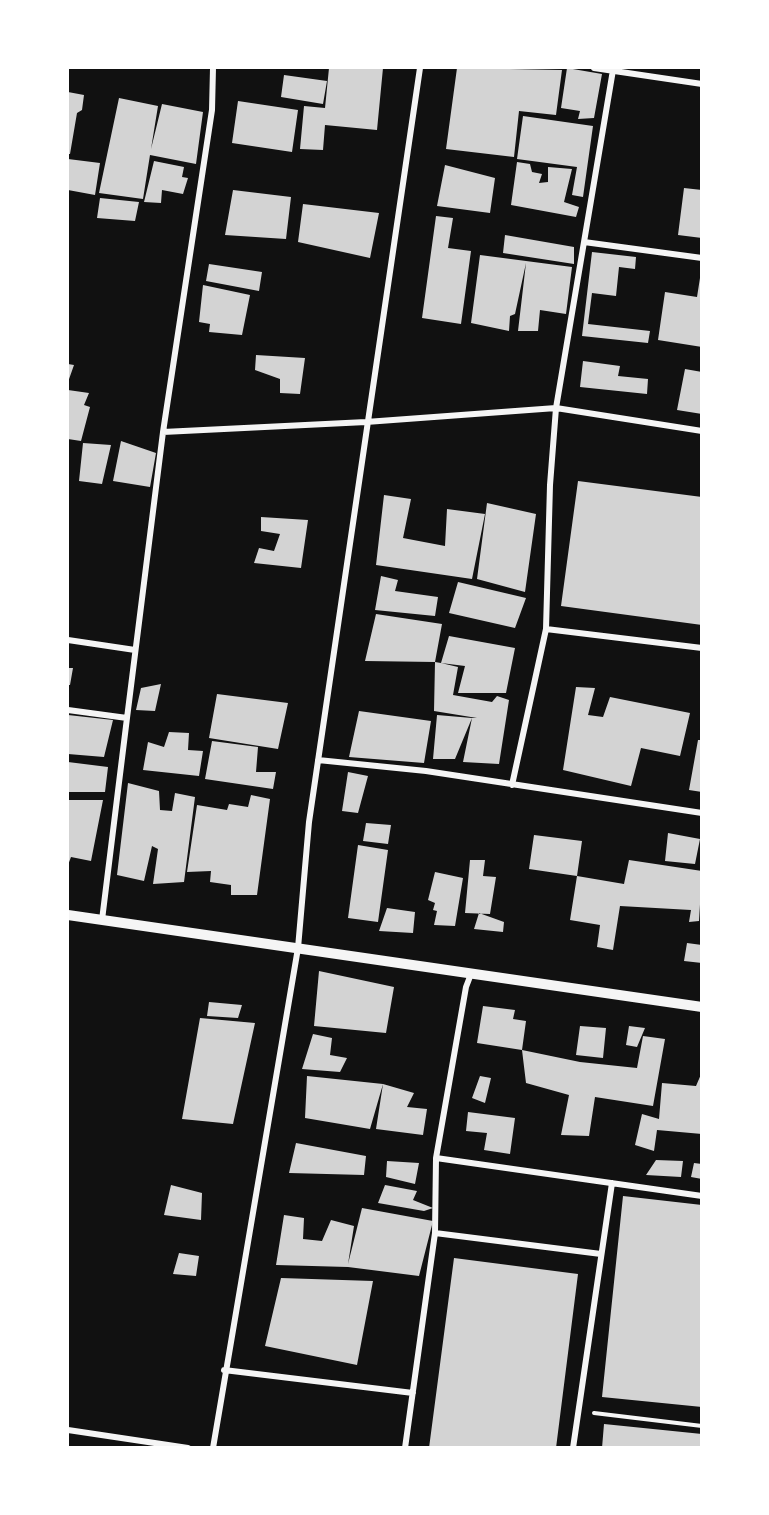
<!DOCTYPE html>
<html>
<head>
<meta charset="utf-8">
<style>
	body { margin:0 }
	#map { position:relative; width:769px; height:1515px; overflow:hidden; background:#111; font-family:Signika,sans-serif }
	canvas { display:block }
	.frame { position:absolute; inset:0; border:69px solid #fff; pointer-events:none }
</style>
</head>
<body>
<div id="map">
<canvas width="769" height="1515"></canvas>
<div class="frame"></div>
</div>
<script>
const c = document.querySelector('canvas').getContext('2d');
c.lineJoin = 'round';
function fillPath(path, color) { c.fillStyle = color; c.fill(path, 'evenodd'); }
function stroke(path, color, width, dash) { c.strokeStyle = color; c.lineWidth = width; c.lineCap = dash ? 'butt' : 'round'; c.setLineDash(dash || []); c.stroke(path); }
fillPath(new Path2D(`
	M 329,68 L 383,68 L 377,130 L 325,125 L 323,150 L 300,149 L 304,106 L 325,108 Z
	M 457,68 L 562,70 L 556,115 L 519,111 L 514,157 L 446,149 Z
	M 567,68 L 602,74 L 594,118 L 578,119 L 580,111 L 561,108 Z
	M 284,75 L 327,81 L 323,104 L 281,97 Z
	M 68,92 L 84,95 L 82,110 L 77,113 L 70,154 L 68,154 Z
	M 119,98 L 158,106 L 151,149 L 162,104 L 203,112 L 196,164 L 150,155 L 143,199 L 99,193 Z
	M 238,101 L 298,110 L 292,152 L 232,143 Z
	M 523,116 L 593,126 L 583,197 L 572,195 L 577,167 L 517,159 Z
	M 68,159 L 100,163 L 95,195 L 68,190 Z
	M 154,161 L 184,167 L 182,177 L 188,178 L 183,194 L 162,190 L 161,203 L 144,202 Z
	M 517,162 L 530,164 L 532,172 L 542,174 L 539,183 L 548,182 L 548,167 L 572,169 L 564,202 L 579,207 L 576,217 L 511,205 Z
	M 445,165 L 495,178 L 490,213 L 437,206 Z
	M 684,188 L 702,190 L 702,238 L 678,235 Z
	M 233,190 L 291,197 L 286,239 L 225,235 Z
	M 100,198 L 139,202 L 135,221 L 97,218 Z
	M 303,204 L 379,213 L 370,258 L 298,242 Z
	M 436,216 L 453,218 L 448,248 L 471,251 L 461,324 L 422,318 Z
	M 505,235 L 574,247 L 574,264 L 503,253 Z
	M 592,252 L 636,257 L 635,269 L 619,267 L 616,296 L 592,293 L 588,324 L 650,331 L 648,343 L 582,336 Z
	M 480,255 L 572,267 L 566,314 L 540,310 L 538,331 L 518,331 L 526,263 L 515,314 L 510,316 L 509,331 L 471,323 Z
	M 209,264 L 262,272 L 259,291 L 206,281 Z
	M 700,278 L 702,347 L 658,340 L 665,292 L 697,297 Z
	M 203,285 L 250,295 L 242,335 L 209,332 L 210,324 L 199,322 Z
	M 256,355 L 305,358 L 300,394 L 280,393 L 280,379 L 255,370 Z
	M 583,361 L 620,366 L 618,376 L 648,379 L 647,394 L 580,387 Z
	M 68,364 L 74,365 L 68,382 Z
	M 685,369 L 702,372 L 702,414 L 677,410 Z
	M 68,390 L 89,393 L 84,405 L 90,407 L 81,441 L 68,439 Z
	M 121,441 L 156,453 L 150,487 L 113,481 Z
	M 83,443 L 111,445 L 102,484 L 79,481 Z
	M 578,481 L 702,497 L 702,625 L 561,606 Z
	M 384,495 L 411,499 L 403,538 L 445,546 L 447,509 L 485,514 L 472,579 L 376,565 Z
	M 487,503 L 536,514 L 525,592 L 477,579 Z
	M 261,517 L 308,520 L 301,568 L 254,563 L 259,548 L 274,551 L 280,534 L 261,531 Z
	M 381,576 L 398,580 L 395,591 L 438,597 L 435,616 L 375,610 Z
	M 458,582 L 526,598 L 515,628 L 449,613 Z
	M 376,614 L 442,624 L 435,662 L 365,661 Z
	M 449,636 L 515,648 L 506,693 L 458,693 L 465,666 L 441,663 L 458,667 L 453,695 L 492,702 L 497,696 L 509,700 L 499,764 L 463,762 L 472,718 L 477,718 L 434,711 L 435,662 L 441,663 Z
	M 68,668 L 73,668 L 70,685 L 68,685 Z
	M 161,684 L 155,711 L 136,710 L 141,688 Z
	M 576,687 L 595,688 L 588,715 L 603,717 L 610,697 L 690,713 L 680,756 L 641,748 L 631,786 L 563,770 Z
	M 217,694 L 288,703 L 278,749 L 209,738 Z
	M 359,711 L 431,721 L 424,763 L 349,757 Z
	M 68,715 L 113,720 L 104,757 L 68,754 Z
	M 437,715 L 472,718 L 455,759 L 433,759 Z
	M 169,732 L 189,733 L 188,750 L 203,751 L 199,776 L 143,770 L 148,742 L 164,747 Z
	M 698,740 L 702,740 L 702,792 L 689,790 Z
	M 212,741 L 258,747 L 256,772 L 276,772 L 273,789 L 205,779 Z
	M 68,762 L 108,767 L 105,792 L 68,792 Z
	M 348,772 L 368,776 L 358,813 L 342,811 Z
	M 128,783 L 159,791 L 160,810 L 172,811 L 175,793 L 195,797 L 184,882 L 153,884 L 158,849 L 152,846 L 144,881 L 117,875 Z
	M 251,795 L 270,799 L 257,895 L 231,895 L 231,885 L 210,882 L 211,871 L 187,872 L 197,805 L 227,810 L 229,804 L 248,807 Z
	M 68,800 L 103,800 L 91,861 L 71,857 L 68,865 Z
	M 366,823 L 391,825 L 388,844 L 363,841 Z
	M 668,833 L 700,839 L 695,864 L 665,861 Z
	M 534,835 L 582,841 L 577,876 L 529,869 Z
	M 358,845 L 388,850 L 378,922 L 348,918 Z
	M 470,860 L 485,860 L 483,876 L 496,877 L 490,914 L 465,913 Z
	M 629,860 L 702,871 L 699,921 L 689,922 L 691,910 L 620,906 L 613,950 L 597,947 L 600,925 L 570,920 L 577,876 L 624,884 Z
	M 435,872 L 463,878 L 455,926 L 434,925 L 437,911 L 433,910 L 435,903 L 428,900 Z
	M 387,908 L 415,912 L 413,933 L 379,931 Z
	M 479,913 L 504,922 L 503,932 L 474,929 Z
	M 687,943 L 702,945 L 702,963 L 684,961 Z
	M 319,971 L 394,987 L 386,1033 L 314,1026 Z
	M 209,1002 L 242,1005 L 238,1018 L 207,1016 Z
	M 483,1006 L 515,1010 L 513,1019 L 526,1021 L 522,1050 L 477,1043 Z
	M 200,1018 L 255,1023 L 233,1124 L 182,1119 Z
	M 580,1026 L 606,1028 L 603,1058 L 576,1055 Z
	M 629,1026 L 645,1028 L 637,1047 L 626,1045 Z
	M 313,1034 L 332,1038 L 330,1055 L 347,1058 L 340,1072 L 302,1069 Z
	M 643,1036 L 665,1039 L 653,1106 L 595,1097 L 589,1136 L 561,1135 L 569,1095 L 526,1083 L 522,1050 L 580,1062 L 637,1068 Z
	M 702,1072 L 702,1134 L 657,1130 L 654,1151 L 635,1145 L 642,1114 L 659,1119 L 662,1083 L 696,1086 Z
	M 307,1076 L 383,1084 L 414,1093 L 407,1107 L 427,1109 L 423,1135 L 376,1129 L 383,1084 L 370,1129 L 305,1118 Z
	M 480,1076 L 491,1078 L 485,1103 L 472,1098 Z
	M 468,1112 L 515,1118 L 510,1154 L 484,1150 L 487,1133 L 466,1131 Z
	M 296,1143 L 366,1156 L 364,1175 L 289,1173 Z
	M 656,1160 L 683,1161 L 681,1177 L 646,1175 Z
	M 387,1161 L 419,1163 L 415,1184 L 386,1177 Z
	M 694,1163 L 702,1164 L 702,1179 L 691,1177 Z
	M 171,1185 L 202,1193 L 201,1220 L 164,1215 Z
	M 385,1185 L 417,1191 L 413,1200 L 433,1208 L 424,1211 L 378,1203 Z
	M 623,1196 L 702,1205 L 702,1407 L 602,1397 Z
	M 362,1208 L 433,1221 L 419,1276 L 348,1267 L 276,1265 L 284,1215 L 304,1218 L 303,1239 L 322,1241 L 331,1220 L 354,1226 L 348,1264 Z
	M 179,1253 L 199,1256 L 196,1276 L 173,1274 Z
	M 454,1258 L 578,1274 L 556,1448 L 429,1448 Z
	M 281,1278 L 373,1281 L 357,1365 L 265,1346 Z
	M 604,1424 L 702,1434 L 702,1448 L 602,1448 Z`), '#d3d3d3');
stroke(new Path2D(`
	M 594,1413 L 702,1426`), '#f5f5f5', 4);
stroke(new Path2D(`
	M 594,68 L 702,84
	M 584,242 L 702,258
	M 163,432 L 212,110 L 213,68
	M 546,629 L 702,648
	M 68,640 L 135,650
	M 68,710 L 127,718 L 102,920
	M 127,718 L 163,432 L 366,422 L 556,408 L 702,431
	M 318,760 L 426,771 L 702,813
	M 512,785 L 546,629 L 550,485 L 556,408 L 613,70
	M 436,1158 L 702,1196
	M 435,1233 L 601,1254
	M 224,1370 L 413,1393
	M 68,1430 L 188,1448
	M 213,1448 L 298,948 L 309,822 L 420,68
	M 405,1448 L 435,1233 L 436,1158 L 466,987 L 471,974
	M 573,1448 L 612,1183`), '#f5f5f5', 6);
stroke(new Path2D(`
	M 68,915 L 702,1007`), '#f5f5f5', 10);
</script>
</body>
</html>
